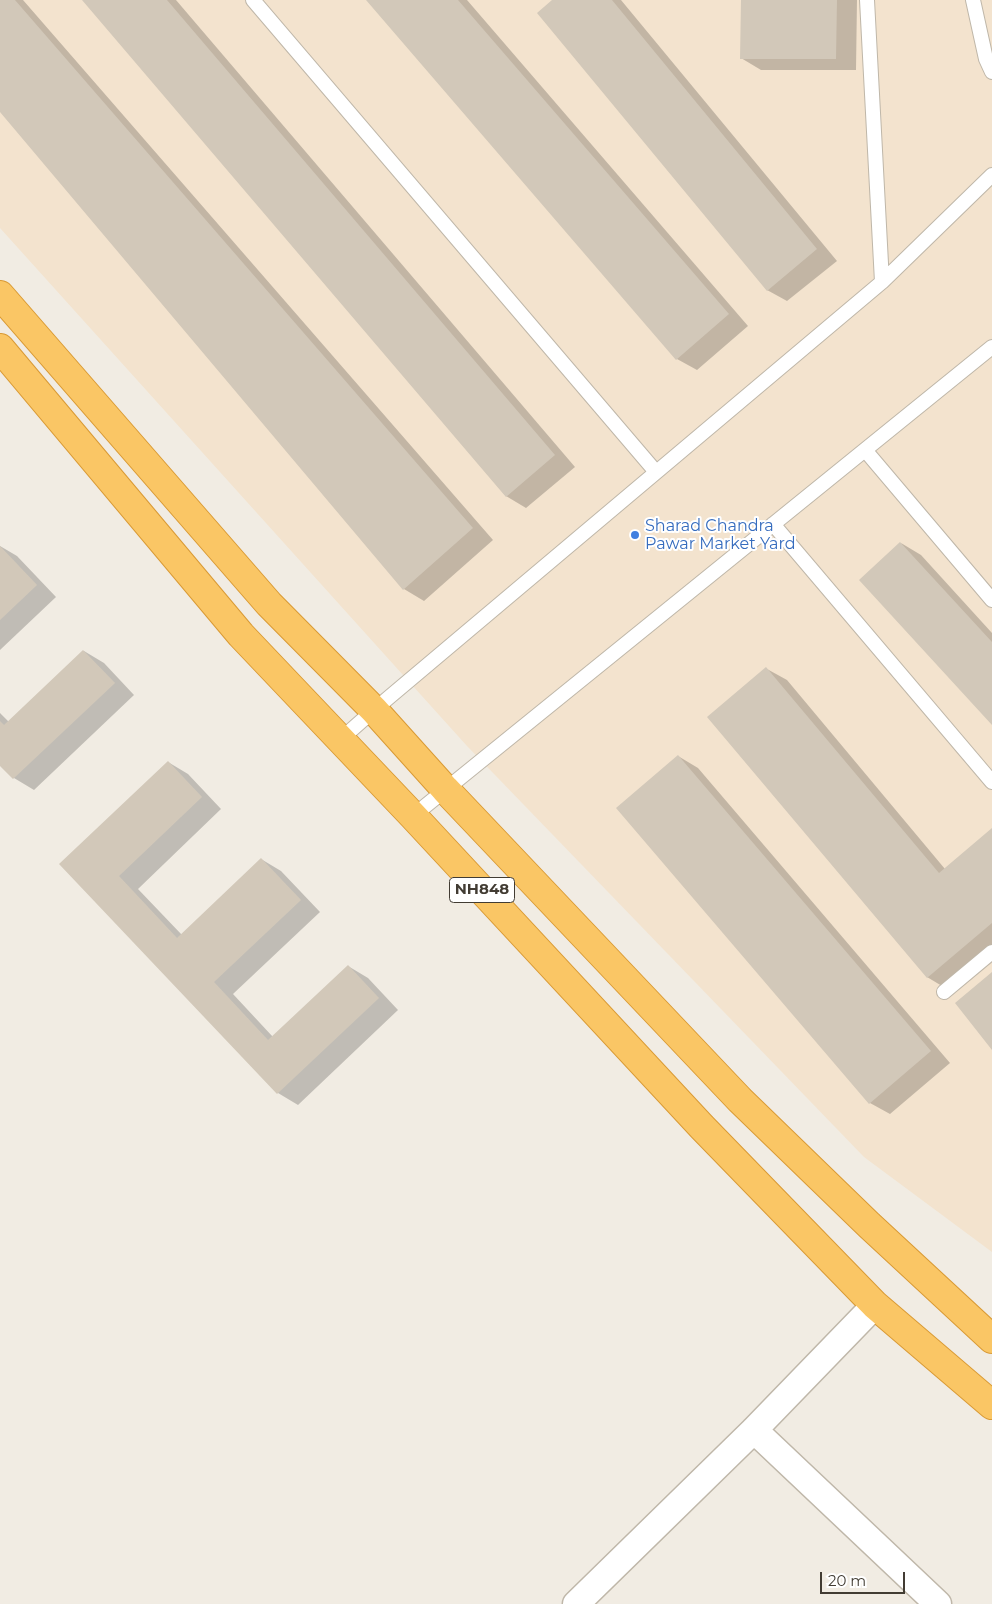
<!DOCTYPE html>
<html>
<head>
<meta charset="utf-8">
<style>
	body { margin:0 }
	#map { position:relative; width:992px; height:1604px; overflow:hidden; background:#f1ece3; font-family:Montserrat,sans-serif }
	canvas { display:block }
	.scale { position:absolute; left:820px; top:1572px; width:85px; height:22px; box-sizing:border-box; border:2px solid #423c33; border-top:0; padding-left:6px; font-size:15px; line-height:18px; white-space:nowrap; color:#423c33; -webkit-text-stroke:4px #fff; paint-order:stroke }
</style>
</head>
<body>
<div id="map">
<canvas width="992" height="1604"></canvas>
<div class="scale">20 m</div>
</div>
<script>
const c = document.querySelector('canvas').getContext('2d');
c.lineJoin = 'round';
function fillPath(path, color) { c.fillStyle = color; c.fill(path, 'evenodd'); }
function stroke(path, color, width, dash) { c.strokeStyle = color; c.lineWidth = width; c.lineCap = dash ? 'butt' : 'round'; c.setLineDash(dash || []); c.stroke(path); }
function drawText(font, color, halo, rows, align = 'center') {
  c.font = font + ' Montserrat,sans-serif'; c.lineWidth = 4; c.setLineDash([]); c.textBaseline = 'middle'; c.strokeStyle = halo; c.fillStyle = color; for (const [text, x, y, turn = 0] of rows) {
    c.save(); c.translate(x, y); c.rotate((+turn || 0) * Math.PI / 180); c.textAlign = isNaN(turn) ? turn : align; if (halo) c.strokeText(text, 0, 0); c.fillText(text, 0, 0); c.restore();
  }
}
fillPath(new Path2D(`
	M 0,0 L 992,0 L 992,1252 L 864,1157 L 467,746 L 0,228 Z`), '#f3e3ce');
fillPath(new Path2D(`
	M 0,0 L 23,0 L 493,540 L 424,601 L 404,589 L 0,110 Z
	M 84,0 L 176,0 L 575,467 L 526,508 L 506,496 Z
	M 367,0 L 467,0 L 748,326 L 697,370 L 677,359 Z
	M 554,0 L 621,0 L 837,261 L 787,301 L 767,290 Z
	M 742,0 L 857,0 L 856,70 L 761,70 L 741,58 Z
	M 901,543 L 921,555 L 992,633 L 992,723 Z
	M 0,546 L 17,556 L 56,597 L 0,650 Z
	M 84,651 L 104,663 L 134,695 L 34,790 L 14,778 L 0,764 L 0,713 L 9,722 Z
	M 767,669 L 787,680 L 945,869 L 992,830 L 992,952 L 947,989 L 927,977 Z
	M 678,756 L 698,768 L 950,1063 L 890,1114 L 870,1103 Z
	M 168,762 L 188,774 L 221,809 L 138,889 L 182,935 L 261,859 L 281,871 L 320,912 L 233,994 L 273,1037 L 348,966 L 368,978 L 398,1010 L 298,1105 L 278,1093 L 61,864 Z`), '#0003');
fillPath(new Path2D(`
	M 0,0 L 15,0 L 473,528 L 403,590 L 0,112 Z
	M 82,0 L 167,0 L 555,455 L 506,497 Z
	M 366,0 L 458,0 L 729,314 L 676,360 Z
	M 552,0 L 612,0 L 817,249 L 767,291 L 537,13 Z
	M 741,0 L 837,0 L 836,59 L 740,59 Z
	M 900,542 L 992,642 L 992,725 L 859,580 Z
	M 0,546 L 37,585 L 0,620 Z
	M 83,650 L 115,683 L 13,779 L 0,766 L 0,721 L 4,725 Z
	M 766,667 L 939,873 L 992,828 L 992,923 L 927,978 L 707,717 Z
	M 678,755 L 931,1051 L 869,1104 L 616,808 Z
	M 168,761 L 202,797 L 119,876 L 177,938 L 261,858 L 301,900 L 214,982 L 268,1040 L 348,965 L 379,998 L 277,1094 L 59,864 Z
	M 992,972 L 992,1050 L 955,1003 Z`), '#d2c8b9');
const lane = new Path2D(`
	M 253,0 L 656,472
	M 867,0 L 882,282
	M 973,0 L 986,59 L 992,72
	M 865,450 L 992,600
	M 773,524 L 992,782
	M 340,740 L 374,710 L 882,282 L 992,175
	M 413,816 L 992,347
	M 944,992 L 992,952`);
const street = new Path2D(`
	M 754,1430 L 938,1604
	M 576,1604 L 754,1430 L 875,1305`);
const highway = new Path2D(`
	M 0,295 L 269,604 L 374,710 L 445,789 L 740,1100 L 869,1225 L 992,1339
	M 0,348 L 241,635 L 413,816 L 702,1127 L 875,1305 L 992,1405`);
stroke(lane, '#bfb7a9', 16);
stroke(street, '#bfb7a9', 29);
stroke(highway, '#d99a35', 30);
stroke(lane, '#fff', 14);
stroke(street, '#fff', 26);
stroke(highway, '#fac665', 28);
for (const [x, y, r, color] of [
	[635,535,5,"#3f7fe0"]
]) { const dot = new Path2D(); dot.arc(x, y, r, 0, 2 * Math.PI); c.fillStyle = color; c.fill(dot); stroke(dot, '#fff', 2); }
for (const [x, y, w] of [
	[482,890,65]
]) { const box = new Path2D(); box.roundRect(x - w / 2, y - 12.5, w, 25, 4); c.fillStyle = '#fff'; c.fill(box); stroke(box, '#423c33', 1); }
drawText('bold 15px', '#423c33', null, [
	["NH848",482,890]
]);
drawText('16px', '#366cbe', '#fff', [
	["Sharad Chandra",645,526],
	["Pawar Market Yard",645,544]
], 'left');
</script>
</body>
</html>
